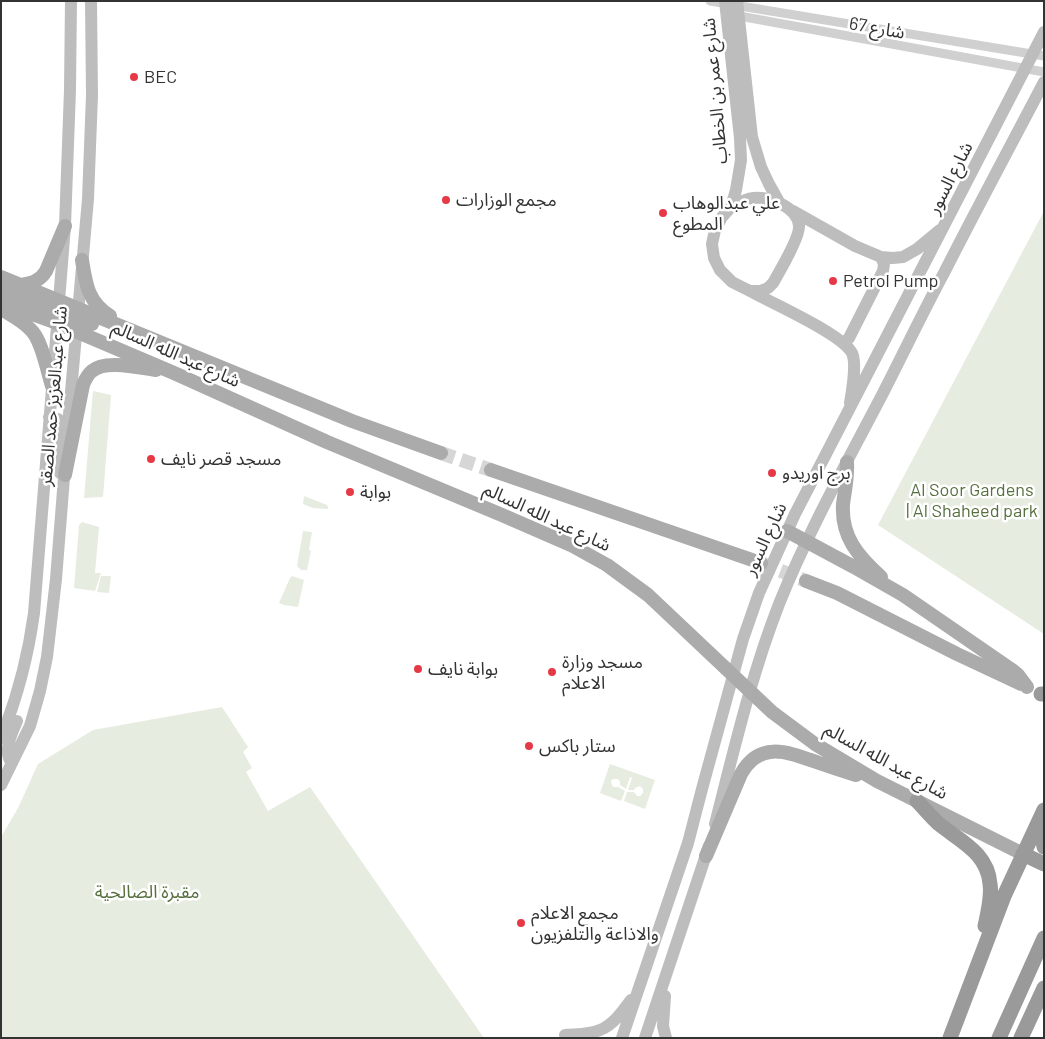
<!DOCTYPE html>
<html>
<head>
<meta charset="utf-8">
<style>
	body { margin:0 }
	#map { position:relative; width:1045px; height:1039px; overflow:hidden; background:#fff; font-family:Barlow,sans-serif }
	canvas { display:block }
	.frame { position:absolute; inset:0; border:2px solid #333; pointer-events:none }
</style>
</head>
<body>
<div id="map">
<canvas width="1045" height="1039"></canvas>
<div class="frame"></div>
</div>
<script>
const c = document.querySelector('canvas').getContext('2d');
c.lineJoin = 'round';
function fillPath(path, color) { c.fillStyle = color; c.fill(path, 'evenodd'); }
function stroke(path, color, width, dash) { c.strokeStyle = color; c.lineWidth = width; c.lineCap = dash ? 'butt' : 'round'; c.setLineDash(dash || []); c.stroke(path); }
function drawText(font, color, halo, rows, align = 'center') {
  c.font = font + ' Barlow,"Noto Sans Arabic",sans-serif'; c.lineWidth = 5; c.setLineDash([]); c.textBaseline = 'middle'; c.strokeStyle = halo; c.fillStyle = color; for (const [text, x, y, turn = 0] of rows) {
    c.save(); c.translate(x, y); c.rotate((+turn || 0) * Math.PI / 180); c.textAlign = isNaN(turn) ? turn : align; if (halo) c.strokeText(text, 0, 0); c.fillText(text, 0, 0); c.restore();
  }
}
fillPath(new Path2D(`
	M 1044,211 L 1044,634 L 878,525 Z
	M 93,391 L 111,395 L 103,497 L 84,498 Z
	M 304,496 L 327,505 L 328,507 L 328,509 L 313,508 L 303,504 Z
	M 82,522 L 99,527 L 95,573 L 101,573 L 95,591 L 74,588 L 79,525 Z
	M 303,531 L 312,532 L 309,550 L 311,551 L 307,570 L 301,570 L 297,566 Z
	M 101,576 L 111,576 L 109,593 L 97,592 Z
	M 292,576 L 304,580 L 298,607 L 284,605 L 279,603 L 290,578 Z
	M 222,707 L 248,747 L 243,752 L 252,768 L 246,772 L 268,811 L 310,787 L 484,1038 L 1,1038 L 1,837 L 18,808 L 38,764 L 93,730 Z
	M 610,764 L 655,780 L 645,809 L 624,801 L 627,792 L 634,792 L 637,796 L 640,796 L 643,793 L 643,789 L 640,786 L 635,788 L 634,790 L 628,790 L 632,778 L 630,777 L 626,789 L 620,785 L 620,782 L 618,779 L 612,779 L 611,782 L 613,787 L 618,787 L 625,791 L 621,801 L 600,793 Z`), '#e6ecdf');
stroke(new Path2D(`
	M 441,453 L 491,470
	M 761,563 L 806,581`), '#d6d6d6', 14, [14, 7]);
stroke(new Path2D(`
	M 710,1 L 1044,56
	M 734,15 L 1044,72`), '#d0d0d0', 9);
stroke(new Path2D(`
	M 725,1 L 740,138 L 741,160 L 736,190 L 731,207 L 722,217 L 715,230 L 712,244 L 714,258 L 720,270 L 732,282 L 750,291 L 760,291 L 768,288 L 773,283 C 780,271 800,237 799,226 C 798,207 769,196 753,198 C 745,199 738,203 731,207
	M 737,1 L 752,137 L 761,167 L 769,184 L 779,202
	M 793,211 L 855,246 L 881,257 L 893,258 L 903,257 L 917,249 L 940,230
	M 750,291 C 772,303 842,334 852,353 C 857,364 852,391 850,403
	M 842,342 L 846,341 L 849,338 L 883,271 L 884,264 L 881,257
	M 49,417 L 58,419 L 63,426 L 60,473
	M 67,437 L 88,199 L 92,95 L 91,1
	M 1,738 C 18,696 28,657 34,613 L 65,226 L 70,90 L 71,1
	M 11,762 C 3,750 12,733 17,721
	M 1,785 L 30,726 L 40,691 L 47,657 L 56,579 L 65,465
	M 715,824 C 734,750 751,676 779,604 C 808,532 846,464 882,395 C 903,354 923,312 945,271 C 977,208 1011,145 1044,82
	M 665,996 L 663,1026 L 666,1038
	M 565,1035 C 576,1034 589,1035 600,1030 C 613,1025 623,1011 631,1000
	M 622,1038 L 688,843 L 702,789 L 743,639 L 759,593 L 795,514 L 1044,32
	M 645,1038 L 709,846`), '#bdbdbd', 12);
stroke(new Path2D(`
	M 82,260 C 86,285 88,302 110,316
	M 1,277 L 352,421 L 441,453
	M 21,285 C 32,283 40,281 46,271 L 65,226
	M 1,291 L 61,313 L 68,315 L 72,314
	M 1,303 L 57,323 L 87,336 L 174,373 L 327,442 L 502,515 L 571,545 L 607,565 L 648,595 L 772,712 L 815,744 L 877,781 L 1023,854
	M 1,309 C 11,315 23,321 31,330 C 42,340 47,371 52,386
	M 57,323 L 63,317 L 67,316 L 92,324
	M 847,462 C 848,477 845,489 843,504 C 841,537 858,556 881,577
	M 491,470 L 761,563
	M 65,475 L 83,385 C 85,380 88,374 92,371 C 105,359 140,368 156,370
	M 787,531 L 854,567 L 903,595 L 1012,670 L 1018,675 L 1027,687
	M 806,581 L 837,593 L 957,654 L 1021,684
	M 706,856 L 741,774 C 760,739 790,753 819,763 C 831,767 844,771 856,775`), '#ababab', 14);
stroke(new Path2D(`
	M 1041,694 L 1044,694
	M 917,801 C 925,809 931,817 939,824 C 960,841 988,853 990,884 C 992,897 988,912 985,926
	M 1043,818 L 1042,836 L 1044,847
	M 1023,854 L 1044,864
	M 950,1038 L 1004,896 L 1044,810
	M 999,1038 L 1044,938
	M 1021,1038 L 1044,988`), '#9a9a9a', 15);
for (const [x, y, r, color] of [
	[134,77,5,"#e63946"],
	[446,200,5,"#e63946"],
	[663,213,5,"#e63946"],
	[833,281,5,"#e63946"],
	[151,459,5,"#e63946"],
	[772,473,5,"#e63946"],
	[350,492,5,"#e63946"],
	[418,669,5,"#e63946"],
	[552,672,5,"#e63946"],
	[529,746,5,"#e63946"],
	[521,923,5,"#e63946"]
]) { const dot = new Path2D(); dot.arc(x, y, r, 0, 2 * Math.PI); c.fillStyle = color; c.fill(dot); stroke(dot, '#fff', 2); }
drawText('18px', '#333', '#fff', [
	["شارع 67",877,28,10],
	["شارع عمر بن الخطاب",715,91,-95],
	["شارع السور",950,178,-63],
	["شارع عبد الله السالم",176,354,24],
	["شارع عبدالعزيز حمد الصقر",53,396,-85],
	["شارع عبد الله السالم",547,517,25],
	["شارع السور",765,539,-65],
	["شارع عبد الله السالم",886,761,29]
]);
drawText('18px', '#333', '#fff', [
	["BEC",144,77],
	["مجمع الوزارات",456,200],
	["علي عبدالوهاب",673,203],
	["المطوع",673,224],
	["Petrol Pump",843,281],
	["مسجد قصر نايف",161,459],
	["برج اوريدو",782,473],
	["بوابة",360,492],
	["مسجد وزارة",562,662],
	["الاعلام",562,683],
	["بوابة نايف",428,669],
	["ستار باكس",539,746],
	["مجمع الاعلام",531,913],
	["والاذاعة والتلفزيون",531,934]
], 'left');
drawText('18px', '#56703f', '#fff', [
	["Al Soor Gardens",972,490],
	["| Al Shaheed park",972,511],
	["مقبرة الصالحية",147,892]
]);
</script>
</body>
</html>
